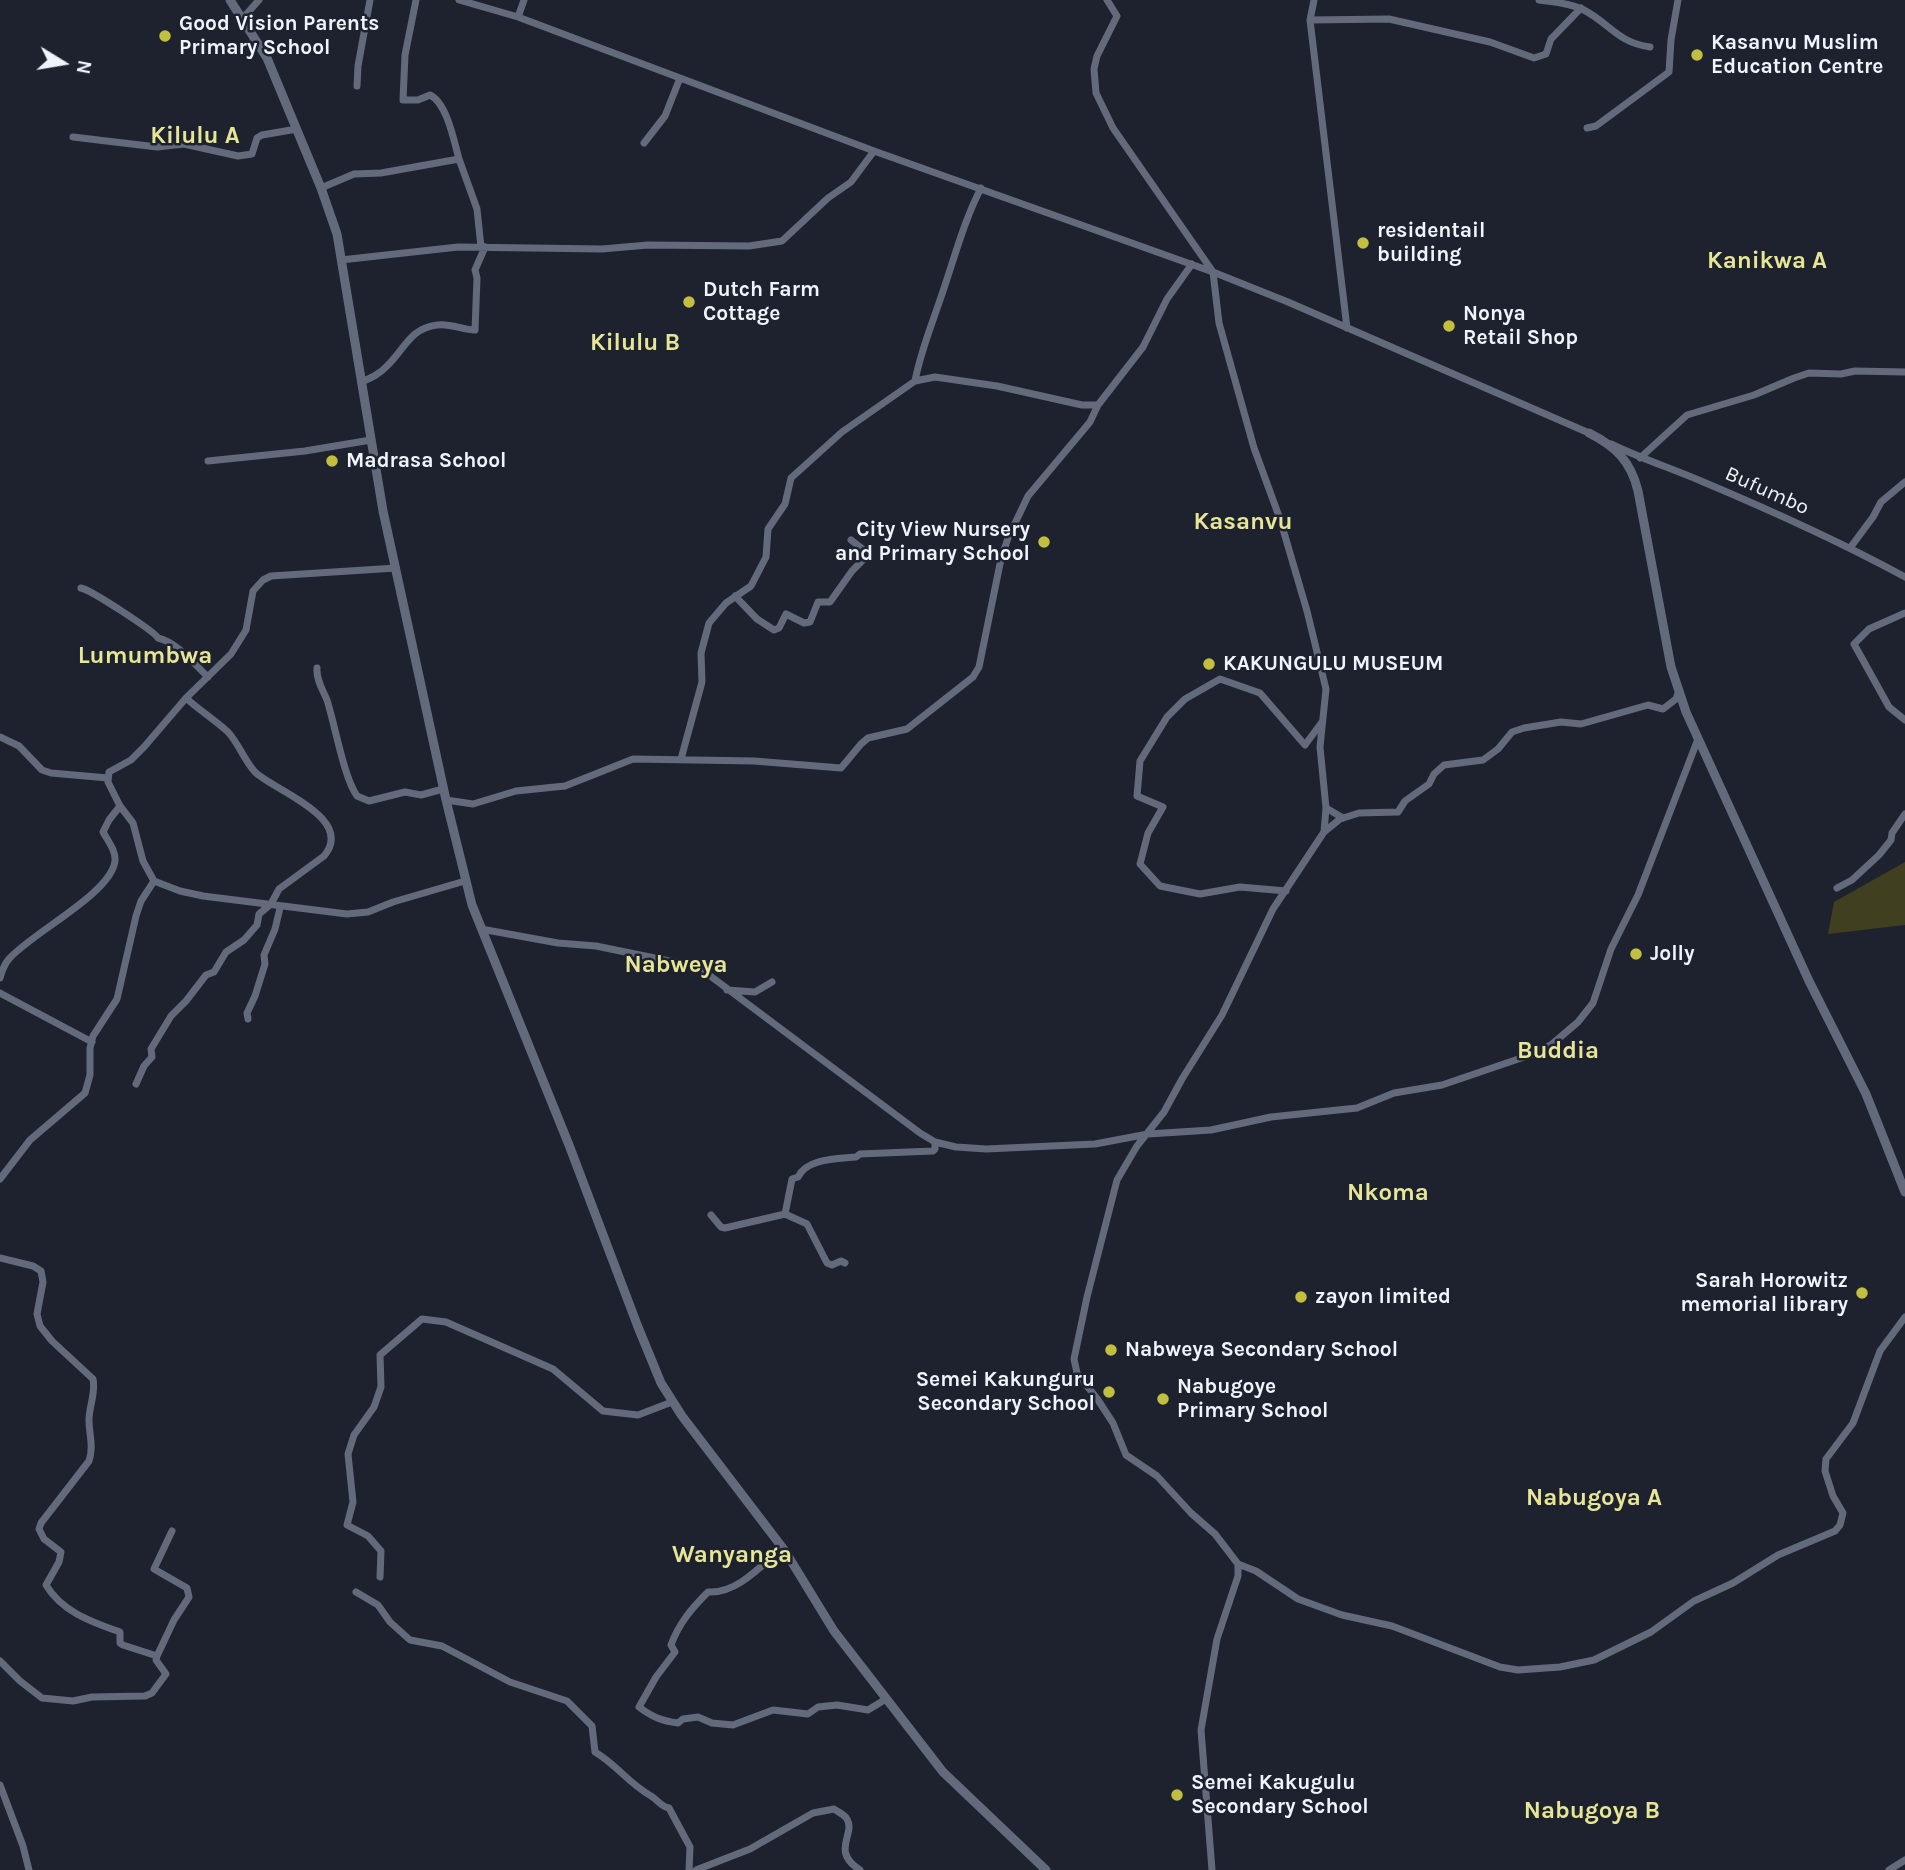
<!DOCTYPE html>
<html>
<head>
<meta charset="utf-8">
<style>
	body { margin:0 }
	#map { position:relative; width:1905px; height:1870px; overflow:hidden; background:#1d222e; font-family:Karla,sans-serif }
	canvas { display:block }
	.north { position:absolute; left:28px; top:28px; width:70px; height:70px; -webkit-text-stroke:5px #1d222e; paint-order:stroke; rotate:101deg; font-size:19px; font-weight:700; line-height:28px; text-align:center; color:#eff3fc }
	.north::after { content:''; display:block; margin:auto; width:24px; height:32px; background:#eff3fc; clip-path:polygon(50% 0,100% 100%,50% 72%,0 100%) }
</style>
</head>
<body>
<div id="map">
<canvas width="1905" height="1870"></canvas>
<div class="north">N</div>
</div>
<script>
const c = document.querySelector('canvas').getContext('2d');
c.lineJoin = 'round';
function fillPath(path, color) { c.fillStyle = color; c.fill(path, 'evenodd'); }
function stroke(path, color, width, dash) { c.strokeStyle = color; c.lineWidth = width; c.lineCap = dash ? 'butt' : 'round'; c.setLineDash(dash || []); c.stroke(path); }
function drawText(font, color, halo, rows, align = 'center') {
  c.font = font + ' Karla,sans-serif'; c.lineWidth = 5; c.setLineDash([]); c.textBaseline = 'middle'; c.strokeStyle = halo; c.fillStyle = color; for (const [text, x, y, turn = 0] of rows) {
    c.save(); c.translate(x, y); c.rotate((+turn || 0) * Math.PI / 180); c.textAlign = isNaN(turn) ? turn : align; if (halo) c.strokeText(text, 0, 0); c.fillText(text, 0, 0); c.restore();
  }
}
fillPath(new Path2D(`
	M 1905,862 L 1905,925 L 1828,934 L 1834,902 Z`), '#403f20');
stroke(new Path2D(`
	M 416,0 L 405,55 L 403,100 L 418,100 L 430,95 C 447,103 454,141 459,159
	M 459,0 L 518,17 L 874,151 L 1213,272 L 1288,302 L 1589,433
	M 1107,0 L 1117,16 L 1097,56 L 1094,69 L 1096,93 L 1113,128 L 1213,272 L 1219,323 L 1254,448 L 1280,519 L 1307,611 L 1326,689 L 1320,747 L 1326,808 L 1324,832 L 1273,909 L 1222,1015 L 1182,1079 L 1164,1112 L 1137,1146 L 1117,1180 L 1087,1297 L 1074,1359 L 1077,1373 L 1098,1400 L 1113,1423 L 1126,1455 L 1157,1476 L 1191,1513 L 1215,1534 L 1238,1564 L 1238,1576 L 1217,1639 L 1201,1730 L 1212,1870
	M 1314,0 L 1310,20 L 1347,328
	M 1539,0 C 1553,2 1569,3 1582,9 C 1610,23 1616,42 1650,47
	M 518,17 L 524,0
	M 243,18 L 259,0
	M 1310,20 L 1389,19 L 1490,42 L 1534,58 L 1546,54 L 1551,39 L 1581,8
	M 357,86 L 358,66 L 370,0
	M 1587,128 L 1596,126 L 1669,72 L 1671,40 L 1678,0
	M 73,137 L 157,147 L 184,144 L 238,156 L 252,154 L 257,138 L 262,135 L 297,129
	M 644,143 L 665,116 L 680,78
	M 321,188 L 354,174 L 381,173 L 459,159 L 477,209 L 481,247
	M 341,260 L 458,247 L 602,249 L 648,245 L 749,246 L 782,241 L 828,198 L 851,182 L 874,151
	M 915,381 C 921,349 933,322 943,291 C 955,256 964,221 981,188
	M 361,382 C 371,378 380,374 388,365 C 405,348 411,328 437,325 C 450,323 463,330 475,330 L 477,278 L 475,270 L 485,247
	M 1611,444 C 1640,458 1670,468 1701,481 C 1770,510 1839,541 1905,577
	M 1640,458 L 1687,415 L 1754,395 L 1794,378 L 1809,373 L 1841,374 L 1855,371 L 1905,372
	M 208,461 L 305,451 L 371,440
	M 1850,548 L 1873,517 L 1881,502 L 1905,482
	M 81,588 C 91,590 154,631 158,638 C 178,643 193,663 208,677
	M 735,596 L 757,619 L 774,630 L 779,628 L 786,614 L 804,623 L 810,622 L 818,602 L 830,602 L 852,571 L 869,554 L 851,540
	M 1905,613 L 1869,629 L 1854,644 L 1889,707 L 1905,720
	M 317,668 C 316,680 323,690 327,700 C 335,725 344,778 357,796 L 369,801 L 405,792 L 421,795 L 443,789
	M 0,737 L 19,746 L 42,770 L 51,773 L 108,778
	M 681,759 L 702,682 L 701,653 L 709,623 L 726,603 L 751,586 L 766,557 L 768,529 L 785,504 L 791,478 L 842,432 L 915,381 L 935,377 L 997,386 L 1082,405 L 1098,405
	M 446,800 L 473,804 L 516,791 L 565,786 L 633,759 L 754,761 L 841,768 L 861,744 L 868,738 L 907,729 L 973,677 L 979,667 L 1001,559 L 1008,538 L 1028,496 L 1090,422 L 1098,405 L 1143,347 L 1167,299 L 1192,264
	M 1326,808 L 1343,818
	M 1324,832 L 1340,819 L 1359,813 L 1398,812 L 1405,801 L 1429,784 L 1434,774 L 1444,765 L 1483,760 L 1498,749 L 1512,732 L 1524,728 L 1561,722 L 1581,724 L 1648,705 L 1663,709 L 1676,699 L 1679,690
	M 154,881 L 143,861 L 133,823 L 120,806 L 108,782 L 109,772 L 131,760 L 144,747 L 186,698 L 231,654 L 246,630 L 253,591 L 263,580 L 271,576 L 396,568
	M 1837,888 L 1852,880 L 1879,855 L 1891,840 L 1892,833 L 1905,814
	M 1286,891 L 1240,887 L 1200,894 L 1160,886 L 1140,864 L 1148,833 L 1163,807 L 1137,796 L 1140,761 L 1167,717 L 1185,699 L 1220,679 L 1260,693 L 1305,745 L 1322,722
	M 481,929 L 558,943 L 596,946 L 684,964 L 701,969 L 920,1133 L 935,1142 L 956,1147 L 986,1149 L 1095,1144 L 1148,1134 L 1211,1130 L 1271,1117 L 1357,1108 L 1394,1093 L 1442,1085 L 1533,1054 L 1551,1045 L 1578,1022 L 1593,1003 L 1611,949 L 1638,895 L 1698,739
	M 0,978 C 2,971 4,964 9,959 C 31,933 111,894 115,861 C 116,851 108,841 103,832 L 109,820 L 120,806
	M 727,990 L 755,992 L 772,982
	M 0,993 L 92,1042
	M 248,1019 L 247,1013 L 255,996 L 265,964 L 264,955 L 275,929 L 280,908
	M 136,1084 L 144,1066 L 152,1057 L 151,1049 L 171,1016 L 186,1001 L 206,975 L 214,972 L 226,952 L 244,940 L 257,925 L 259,914 L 271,904 L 279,889 L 324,856 C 356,818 273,790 255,772 C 244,760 239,744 228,732 C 215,720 199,710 186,698
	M 0,1179 L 30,1140 L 85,1093 L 90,1075 L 90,1048 L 93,1036 L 117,999 L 136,916 L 141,901 L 154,881 L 180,891 L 203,896 L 347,914 L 368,912 L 393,902 L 465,881
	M 711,1215 L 721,1227 L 725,1228 L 785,1214
	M 0,1258 L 33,1266 L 41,1271 L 43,1282 L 37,1314 L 40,1326 L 52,1341 L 93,1379 C 96,1393 89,1406 89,1420 C 89,1434 94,1447 89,1461 L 41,1523 L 39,1529 L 44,1539 L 61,1552 L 59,1562 L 46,1585 C 62,1612 92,1622 120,1632 L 120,1643 L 123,1645 L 157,1656
	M 845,1263 L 841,1261 L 832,1265 L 827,1263 L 807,1224 L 785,1214 L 792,1179 L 798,1177 C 807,1158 838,1159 856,1157 L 860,1154 L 933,1151 L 935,1149 L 935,1142
	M 783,1547 C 762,1565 737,1594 708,1592 C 692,1608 679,1623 671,1645 L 675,1652 L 656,1677 L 639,1707 C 652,1717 662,1721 678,1723 L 683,1719 L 698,1717 L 712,1723 L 733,1725 L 773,1710 L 808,1714 L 818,1707 L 837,1705 L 868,1710 L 886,1699
	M 1238,1564 L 1256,1571 L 1298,1599 L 1342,1615 L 1392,1626 L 1500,1667 L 1518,1670 L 1560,1667 L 1594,1660 L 1651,1632 L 1694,1601 L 1733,1583 L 1778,1555 L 1835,1531 L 1840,1525 L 1843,1513 L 1833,1496 L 1825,1471 L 1826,1459 L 1853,1423 L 1880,1351 L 1905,1317
	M 380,1577 L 381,1551 L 368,1536 L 347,1525 L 353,1502 L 348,1454 L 354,1435 L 374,1407 L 381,1387 L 380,1355 L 422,1319 L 446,1322 L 553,1369 L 603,1411 L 638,1415 L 672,1402
	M 356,1592 L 378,1605 L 390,1622 L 410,1640 L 442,1646 L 510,1682 L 567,1701 L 592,1726 L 595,1752 C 617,1765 627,1782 651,1796 C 658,1800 660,1806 669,1808 L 690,1847 L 689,1870
	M 0,1661 L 20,1681 L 42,1698 L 73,1701 L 92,1697 L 145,1696 L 152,1693 L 166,1674 L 156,1660 L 157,1656 L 174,1620 L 189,1597 L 187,1588 L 154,1569 L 172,1531
	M 0,1785 L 23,1846 L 29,1870
	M 696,1870 L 750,1849 L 813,1813 L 834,1809 C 838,1812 844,1814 847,1819 C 856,1834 830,1851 860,1870
	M 1889,1870 L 1905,1860`), '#636a7c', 7);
stroke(new Path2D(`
	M 230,0 L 267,58 L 321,188 L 337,234 L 383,511 L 446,800 L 472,905 L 569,1145 L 638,1327 L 661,1383 L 682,1416 L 785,1551 L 834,1631 L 943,1772 L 1046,1870
	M 1589,433 C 1615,446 1631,461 1638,491 L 1671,667 L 1686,712 L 1809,981 L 1866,1094 L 1905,1192`), '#636a7c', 9);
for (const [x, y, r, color] of [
	[165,36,7,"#c1be40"],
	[1697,55,7,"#c1be40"],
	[1363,243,7,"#c1be40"],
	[689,302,7,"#c1be40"],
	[1449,326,7,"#c1be40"],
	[332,461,7,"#c1be40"],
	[1044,542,7,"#c1be40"],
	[1209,664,7,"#c1be40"],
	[1636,954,7,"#c1be40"],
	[1862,1293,7,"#c1be40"],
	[1301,1297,7,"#c1be40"],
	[1111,1350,7,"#c1be40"],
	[1109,1392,7,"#c1be40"],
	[1163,1399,7,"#c1be40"],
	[1177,1795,7,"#c1be40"]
]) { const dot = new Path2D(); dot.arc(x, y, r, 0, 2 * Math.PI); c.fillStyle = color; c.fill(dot); stroke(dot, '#1d222e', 2.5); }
drawText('bold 21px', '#eff3fc', '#1d222e', [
	["Good Vision Parents",179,24],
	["Primary School",179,48],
	["Kasanvu Muslim",1711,43],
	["Education Centre",1711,67],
	["residentail",1377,231],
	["building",1377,255],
	["Dutch Farm",703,290],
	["Cottage",703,314],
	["Nonya",1463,314],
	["Retail Shop",1463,338],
	["Madrasa School",346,461],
	["City View Nursery",1030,530,"right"],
	["and Primary School",1030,554,"right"],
	["KAKUNGULU MUSEUM",1223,664],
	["Jolly",1650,954],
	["Sarah Horowitz",1848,1281,"right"],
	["memorial library",1848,1305,"right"],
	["zayon limited",1315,1297],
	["Nabweya Secondary School",1125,1350],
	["Semei Kakunguru",1095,1380,"right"],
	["Secondary School",1095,1404,"right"],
	["Nabugoye",1177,1387],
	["Primary School",1177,1411],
	["Semei Kakugulu",1191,1783],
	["Secondary School",1191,1807]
], 'left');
drawText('21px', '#eff3fc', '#1d222e', [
	["Bufumbo",1767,491,24]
]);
drawText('bold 24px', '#e7e697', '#1d222e', [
	["Kilulu A",195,136],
	["Kanikwa A",1767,261],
	["Kilulu B",635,343],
	["Kasanvu",1243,522],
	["Lumumbwa",145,656],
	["Nabweya",676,965],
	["Buddia",1558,1051],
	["Nkoma",1388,1193],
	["Nabugoya A",1594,1498],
	["Wanyanga",732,1555],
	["Nabugoya B",1592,1811]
]);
</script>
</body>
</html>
